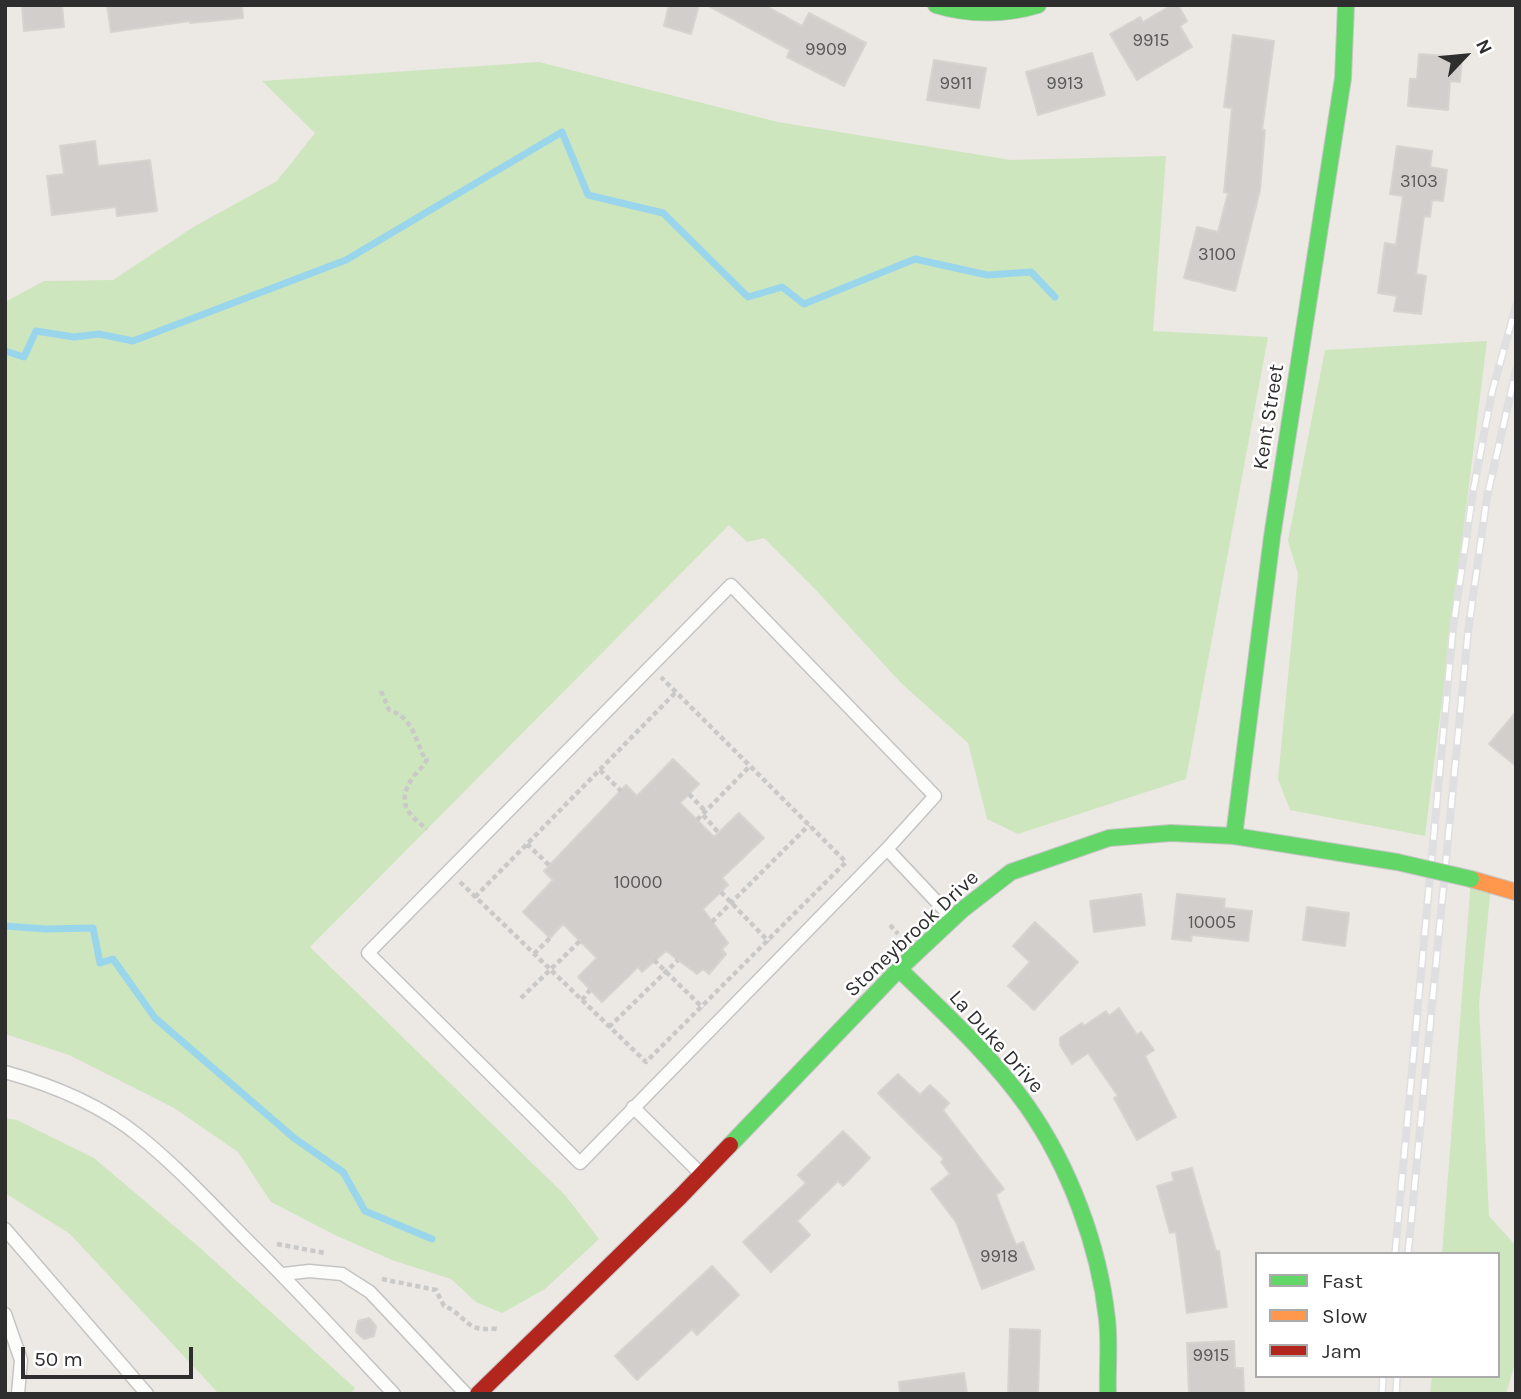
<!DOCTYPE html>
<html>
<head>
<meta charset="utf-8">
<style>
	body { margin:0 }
	#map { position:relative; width:1521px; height:1399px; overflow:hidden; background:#ece8e4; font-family:Karla,sans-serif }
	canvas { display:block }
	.frame { position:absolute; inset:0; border:7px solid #2e2e2e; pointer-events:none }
	.legend { position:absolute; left:1255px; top:1252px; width:245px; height:126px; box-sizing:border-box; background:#fff; border:2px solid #ababab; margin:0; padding:9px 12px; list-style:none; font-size:21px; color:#2e2e2e }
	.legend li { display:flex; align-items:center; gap:14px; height:35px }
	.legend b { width:35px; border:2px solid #ababab }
	.north { position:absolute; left:1430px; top:21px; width:70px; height:70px; -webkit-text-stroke:5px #fff; paint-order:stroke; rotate:64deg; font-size:19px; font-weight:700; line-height:28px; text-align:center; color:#2e2e2e }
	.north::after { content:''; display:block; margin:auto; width:24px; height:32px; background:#2e2e2e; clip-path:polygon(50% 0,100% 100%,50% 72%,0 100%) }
	.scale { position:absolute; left:21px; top:1347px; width:172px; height:32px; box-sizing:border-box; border:4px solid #2e2e2e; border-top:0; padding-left:9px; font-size:21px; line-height:24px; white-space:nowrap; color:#2e2e2e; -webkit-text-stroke:5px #fff; paint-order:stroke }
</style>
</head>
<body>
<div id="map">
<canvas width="1521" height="1399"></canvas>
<div class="frame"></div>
<ul class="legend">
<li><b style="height:9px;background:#63d668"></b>Fast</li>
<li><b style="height:9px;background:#ff974d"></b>Slow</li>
<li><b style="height:9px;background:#b3261e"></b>Jam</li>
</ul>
<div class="north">N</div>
<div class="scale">50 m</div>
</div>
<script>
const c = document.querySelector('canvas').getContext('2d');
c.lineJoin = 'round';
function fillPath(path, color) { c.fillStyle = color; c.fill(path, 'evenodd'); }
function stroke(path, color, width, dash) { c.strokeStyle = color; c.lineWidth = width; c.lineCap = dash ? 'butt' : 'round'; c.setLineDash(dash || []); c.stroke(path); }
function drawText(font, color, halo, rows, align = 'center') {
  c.font = font + ' Karla,sans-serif'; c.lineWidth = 5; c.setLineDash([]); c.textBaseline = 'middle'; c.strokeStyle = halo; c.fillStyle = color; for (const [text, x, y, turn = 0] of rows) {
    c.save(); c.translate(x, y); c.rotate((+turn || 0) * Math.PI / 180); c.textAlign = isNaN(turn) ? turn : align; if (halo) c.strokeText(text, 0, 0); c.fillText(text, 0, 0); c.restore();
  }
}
fillPath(new Path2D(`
	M 539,62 L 778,122 L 1011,160 L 1166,156 L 1153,331 L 1268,337 L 1186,779 L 1018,834 L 987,819 L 968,743 L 901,683 L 815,589 L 764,538 L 747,542 L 729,525 L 310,947 L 565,1195 L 599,1239 L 545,1289 L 502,1313 L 476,1302 L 451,1279 L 392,1260 L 337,1236 L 271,1202 L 238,1152 L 174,1108 L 69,1055 L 5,1034 L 5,302 L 44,281 L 113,280 L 195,226 L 277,181 L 315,133 L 262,81 Z
	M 1487,341 L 1425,836 L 1290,810 L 1278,779 L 1298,574 L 1288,541 L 1325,350 Z
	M 1471,879 L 1491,886 L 1479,1005 L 1489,1216 L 1516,1246 L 1516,1360 L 1506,1394 L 1430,1394 L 1432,1376 L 1498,1376 L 1498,1254 L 1442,1254 Z
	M 5,1118 L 17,1120 L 94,1158 L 199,1247 L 355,1388 L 350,1394 L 219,1394 L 70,1234 L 5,1193 Z`), '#cee6be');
stroke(new Path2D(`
	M 5,351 L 24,357 L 36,331 L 74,337 L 99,334 L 133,341 L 346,260 L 562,132 L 588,195 L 663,213 L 748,297 L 782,287 L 804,304 L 915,259 L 987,275 L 1031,272 L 1055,297
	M 5,926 L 46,929 L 93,928 L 100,963 L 113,959 L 155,1018 L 294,1138 L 343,1172 L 365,1211 L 432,1239`), '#99d6ec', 7);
const building = new Path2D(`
	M 22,5 L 62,5 L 64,27 L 24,31 Z
	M 107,5 L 242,5 L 243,18 L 190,23 L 190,21 L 111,32 Z
	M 669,5 L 699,5 L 691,34 L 664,26 Z
	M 707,5 L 764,5 L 802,26 L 809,13 L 866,43 L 844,86 L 787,57 L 790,50 Z
	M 1172,5 L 1178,5 L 1187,21 L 1180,26 L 1192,47 L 1137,80 L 1110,34 L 1140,17 L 1143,22 Z
	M 1233,35 L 1274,41 L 1262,130 L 1265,130 L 1260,190 L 1235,291 L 1184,278 L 1197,227 L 1218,232 L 1228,193 L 1224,192 L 1232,108 L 1224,107 Z
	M 1092,53 L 1105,95 L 1038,115 L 1026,72 Z
	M 1419,54 L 1462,57 L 1460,82 L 1450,81 L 1448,110 L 1408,106 L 1410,79 L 1417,79 Z
	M 934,60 L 986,68 L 979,108 L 927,100 Z
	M 95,141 L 98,166 L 150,160 L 157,211 L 117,216 L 116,207 L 52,215 L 47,176 L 64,174 L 60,146 Z
	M 1397,146 L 1432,151 L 1430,167 L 1447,170 L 1443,201 L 1432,200 L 1430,217 L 1424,216 L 1416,274 L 1426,276 L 1421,314 L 1394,311 L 1397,296 L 1378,293 L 1385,243 L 1396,245 L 1403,196 L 1390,194 Z
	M 1516,712 L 1516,766 L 1489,744 Z
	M 673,759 L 699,784 L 680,803 L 714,837 L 739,813 L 764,838 L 722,878 L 728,885 L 703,909 L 728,943 L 722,949 L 726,954 L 709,974 L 703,969 L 697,974 L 666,951 L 642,972 L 638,967 L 602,1002 L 578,977 L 597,958 L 563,924 L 550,938 L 523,912 L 553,880 L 544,871 L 626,785 L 637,796 Z
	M 1141,894 L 1145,925 L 1094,932 L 1090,901 Z
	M 1177,894 L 1225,899 L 1224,908 L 1252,911 L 1248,941 L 1192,935 L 1191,941 L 1172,939 Z
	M 1307,907 L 1349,913 L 1345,946 L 1303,940 Z
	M 1035,922 L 1078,962 L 1034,1010 L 1008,986 L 1030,962 L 1013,946 Z
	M 1119,1008 L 1137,1035 L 1141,1032 L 1154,1050 L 1145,1056 L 1176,1117 L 1137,1140 L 1114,1098 L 1118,1096 L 1088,1053 L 1072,1064 L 1060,1045 L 1060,1038 L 1082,1023 L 1084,1026 L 1106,1011 L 1109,1016 Z
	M 898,1074 L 920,1095 L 930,1085 L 949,1103 L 943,1110 L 1004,1189 L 996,1195 L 1016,1245 L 1023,1242 L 1034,1269 L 982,1289 L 956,1222 L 931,1189 L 950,1174 L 941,1162 L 944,1159 L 878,1093 Z
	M 843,1131 L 870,1158 L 843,1186 L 838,1181 L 797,1221 L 810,1235 L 771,1272 L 743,1242 L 806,1183 L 798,1175 Z
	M 1192,1168 L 1216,1251 L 1219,1251 L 1227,1307 L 1187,1313 L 1176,1232 L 1170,1233 L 1157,1186 L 1174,1181 L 1172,1173 Z
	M 712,1266 L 739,1295 L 697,1335 L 692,1329 L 637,1380 L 615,1356 Z
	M 369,1318 L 376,1326 L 374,1336 L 364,1339 L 356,1332 L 358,1321 Z
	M 1010,1329 L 1040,1330 L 1038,1394 L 1008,1394 Z
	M 1234,1341 L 1235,1368 L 1243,1368 L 1244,1394 L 1189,1394 L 1187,1343 Z
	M 964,1373 L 967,1394 L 900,1394 L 899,1382 Z`);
fillPath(building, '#d1cecb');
stroke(building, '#d7d4d0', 2);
const lane = new Path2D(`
	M 731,585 L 935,796 L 887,849 L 580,1163 L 368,953 Z
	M 887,849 L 952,918
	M 5,1072 C 52,1085 101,1105 139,1136 C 179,1168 214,1207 250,1243 C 300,1292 346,1343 394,1394
	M 633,1107 L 700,1173
	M 5,1229 L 147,1394
	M 284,1274 L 309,1271 L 342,1274 L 370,1292 L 466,1394
	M 5,1314 L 21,1360 L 18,1394`);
const fast = new Path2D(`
	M 936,5 C 968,15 1006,15 1038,5
	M 1234,836 L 1272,537 L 1343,78 L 1346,5
	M 899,969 C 943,1012 991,1055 1027,1106 C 1069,1166 1099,1245 1107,1319 C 1110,1344 1107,1369 1108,1394
	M 730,1145 L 899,969 L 962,910 L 1011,872 L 1109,838 L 1171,833 L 1234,836 L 1397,862`);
const slow = new Path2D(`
	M 1471,879 L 1516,892`);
const jam = new Path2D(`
	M 478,1394 L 680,1197 L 730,1145`);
stroke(lane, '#c5c4c5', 15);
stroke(fast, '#c5c4c5', 18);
stroke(slow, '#c5c4c5', 18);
stroke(jam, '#c5c4c5', 18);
stroke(new Path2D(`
	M 381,691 L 389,710 C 412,717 415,738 424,757 L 427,759 C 424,766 418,771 413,777 C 396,802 407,814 427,829
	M 600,770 L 621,791
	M 689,794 L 706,812
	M 703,815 L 719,833
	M 697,820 L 750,766
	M 527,844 L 549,865
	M 460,882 L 646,1062 L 846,862 L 661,677
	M 721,892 L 769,942
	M 475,897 L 676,692
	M 712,922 L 809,825
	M 890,925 L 898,934
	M 534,954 L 550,938
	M 654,960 L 703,1008
	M 521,998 L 580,941
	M 582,1000 L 590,990
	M 609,1027 L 678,960
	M 277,1244 L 325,1253
	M 382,1279 L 436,1290 L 444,1306 C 459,1311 464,1324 477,1328 C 483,1330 493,1328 500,1329`), '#c9c9c8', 4.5, [5, 3.5]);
stroke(lane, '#fcfcfb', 12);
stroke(fast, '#63d668', 16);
stroke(slow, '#ff974d', 16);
stroke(jam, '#b3261e', 16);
const rail = new Path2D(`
	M 1395,1254 L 1453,628 L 1473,492 L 1492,392 L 1516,306
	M 1408,1254 L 1468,632 L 1487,497 L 1516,370
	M 1382,1394 L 1383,1376
	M 1396,1394 L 1397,1376`);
stroke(rail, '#dfdfe1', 8);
stroke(rail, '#fff', 5, [16]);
const fastBridge = new Path2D(`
	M 1397,862 L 1471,879`);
stroke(fastBridge, '#c5c4c5', 18, []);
stroke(fastBridge, '#63d668', 16);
drawText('18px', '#585857', null, [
	["9915",1151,41],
	["9909",826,50],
	["9911",956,84],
	["9913",1065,84],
	["3103",1419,182],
	["3100",1217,255],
	["10000",638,883],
	["10005",1212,923],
	["9918",999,1257],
	["9915",1211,1356]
]);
drawText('21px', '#2e2e2e', '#fff', [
	["Kent Street",1269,417,-81],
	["Stoneybrook Drive",912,934,-43],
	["La Duke Drive",996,1042,48]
]);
</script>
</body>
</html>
